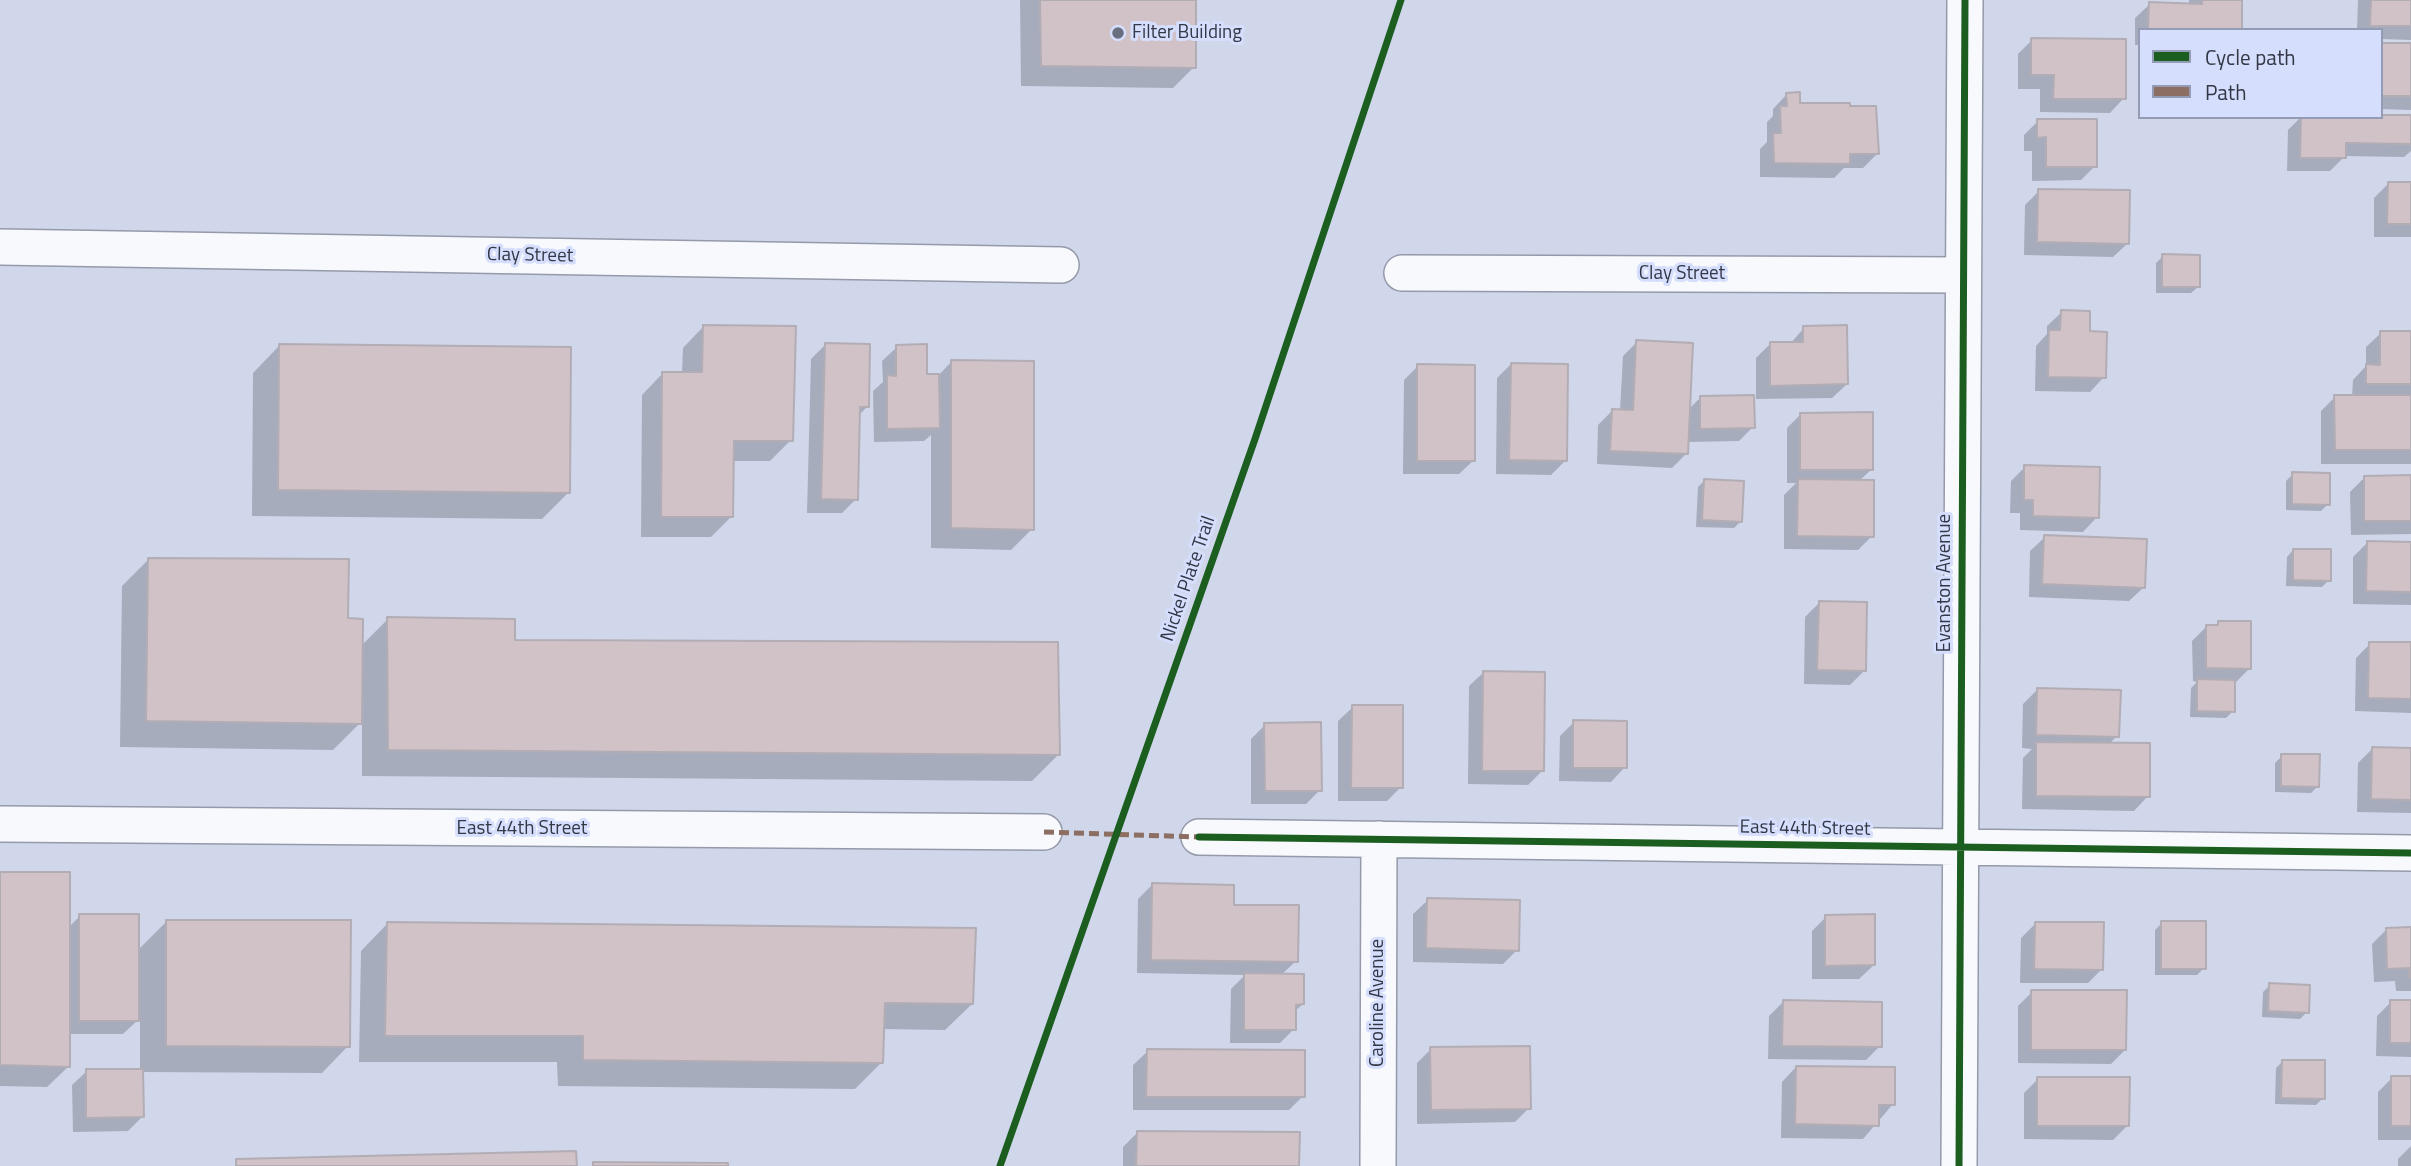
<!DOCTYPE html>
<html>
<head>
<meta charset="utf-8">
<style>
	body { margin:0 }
	#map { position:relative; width:2411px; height:1166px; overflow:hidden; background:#d0d7eb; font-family:"Titillium Web",sans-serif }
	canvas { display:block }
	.legend { position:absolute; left:2138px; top:28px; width:245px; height:91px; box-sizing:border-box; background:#d5defd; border:2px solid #949bb4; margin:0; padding:9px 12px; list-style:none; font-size:21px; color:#333746 }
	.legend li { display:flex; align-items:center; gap:14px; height:35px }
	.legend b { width:35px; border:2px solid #949bb4 }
</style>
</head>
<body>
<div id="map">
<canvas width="2411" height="1166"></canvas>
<ul class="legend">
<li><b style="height:9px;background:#1b5e20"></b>Cycle path</li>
<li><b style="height:9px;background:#8d6e63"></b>Path</li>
</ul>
</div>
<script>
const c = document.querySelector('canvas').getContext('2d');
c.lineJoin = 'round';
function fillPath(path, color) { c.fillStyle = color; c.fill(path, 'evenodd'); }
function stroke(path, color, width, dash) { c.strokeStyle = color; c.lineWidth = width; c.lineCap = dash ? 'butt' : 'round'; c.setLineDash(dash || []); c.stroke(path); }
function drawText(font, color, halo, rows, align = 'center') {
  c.font = font + ' "Titillium Web",sans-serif'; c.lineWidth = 6; c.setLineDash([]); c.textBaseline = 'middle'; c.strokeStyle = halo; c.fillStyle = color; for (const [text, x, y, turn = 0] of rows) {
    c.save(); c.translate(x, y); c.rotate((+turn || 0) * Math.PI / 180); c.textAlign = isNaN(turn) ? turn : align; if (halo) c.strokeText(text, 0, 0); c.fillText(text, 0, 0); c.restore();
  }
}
fillPath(new Path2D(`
	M 1020,0 L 1195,0 L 1194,67 L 1173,88 L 1021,86 Z
	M 2189,0 L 2241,0 L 2240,30 L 2140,30 L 2140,45 L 2135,45 L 2135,18 L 2150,4 L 2189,5 Z
	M 2358,0 L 2411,0 L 2411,40 L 2381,39 L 2381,30 L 2357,30 Z
	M 2032,40 L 2124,98 L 2110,113 L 2040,112 L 2040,89 L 2018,89 L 2018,54 Z
	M 2381,44 L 2411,45 L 2411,110 L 2381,109 Z
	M 1787,94 L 1799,105 L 1877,154 L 1863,168 L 1844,168 L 1834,178 L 1760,177 L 1760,149 L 1767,142 L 1767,122 L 1773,116 L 1773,109 Z
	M 2301,117 L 2411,117 L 2411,151 L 2404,157 L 2345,156 L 2330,171 L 2287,171 L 2288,130 Z
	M 2038,121 L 2095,166 L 2081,180 L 2032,181 L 2032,151 L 2024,151 L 2024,135 Z
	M 2388,184 L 2411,184 L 2411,237 L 2374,237 L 2374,198 Z
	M 2039,191 L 2128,243 L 2113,257 L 2024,255 L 2025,205 Z
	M 2163,256 L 2198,287 L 2191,293 L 2156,293 L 2156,263 Z
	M 2062,312 L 2088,333 L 2104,377 L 2090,392 L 2035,391 L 2036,346 L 2047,334 L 2047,326 Z
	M 703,327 L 791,440 L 770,461 L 732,461 L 732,516 L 711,537 L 641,537 L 642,395 L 662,374 L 682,374 L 683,348 Z
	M 1804,328 L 1847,384 L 1832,398 L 1756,399 L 1756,358 L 1770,344 L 1790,344 Z
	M 2381,333 L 2411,333 L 2411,464 L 2321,464 L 2321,411 L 2335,397 L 2352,397 L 2353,380 L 2366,366 L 2366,347 Z
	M 1637,342 L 1688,410 L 1701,397 L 1753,427 L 1739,441 L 1687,442 L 1687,453 L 1672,468 L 1597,464 L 1598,425 L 1612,411 L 1620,411 L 1623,356 Z
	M 825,345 L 867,407 L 858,416 L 856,499 L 842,513 L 807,513 L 811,359 Z
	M 279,346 L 569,492 L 542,519 L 252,516 L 253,373 Z
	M 897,347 L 926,376 L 938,376 L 951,362 L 1032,529 L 1011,550 L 931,548 L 931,435 L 924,441 L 874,442 L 873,391 L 883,382 L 882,361 Z
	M 1511,364 L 1565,461 L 1551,475 L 1496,474 L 1497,378 Z
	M 1418,366 L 1474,460 L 1459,474 L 1403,474 L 1404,380 Z
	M 1801,414 L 1872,469 L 1859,481 L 1872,536 L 1858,550 L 1784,549 L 1784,495 L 1796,483 L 1787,483 L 1787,428 Z
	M 2025,467 L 2097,517 L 2083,532 L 2020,530 L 2020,513 L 2010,513 L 2011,481 Z
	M 2293,474 L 2328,504 L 2321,511 L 2286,510 L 2286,481 Z
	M 2411,477 L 2411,534 L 2351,535 L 2350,492 L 2364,478 Z
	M 1704,481 L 1740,522 L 1734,528 L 1696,527 L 1698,487 Z
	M 2045,537 L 2144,587 L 2129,601 L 2029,597 L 2030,551 Z
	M 2367,543 L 2411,544 L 2411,605 L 2353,604 L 2353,557 Z
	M 2293,550 L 2329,580 L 2322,587 L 2286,586 L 2287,557 Z
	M 148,560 L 346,620 L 361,646 L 388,619 L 513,642 L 1059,754 L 1032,781 L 362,776 L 362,721 L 333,750 L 120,747 L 122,586 Z
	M 1819,603 L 1864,671 L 1850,685 L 1804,684 L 1805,617 Z
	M 2219,622 L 2249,669 L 2235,683 L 2233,711 L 2226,718 L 2190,717 L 2191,688 L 2197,682 L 2193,681 L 2192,641 L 2206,627 L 2214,627 Z
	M 2370,644 L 2411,644 L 2411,713 L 2355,711 L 2356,658 Z
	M 1484,672 L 1542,771 L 1528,785 L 1468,784 L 1469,686 Z
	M 2037,690 L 2117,736 L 2109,744 L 2148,796 L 2134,811 L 2022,809 L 2023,758 L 2032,749 L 2022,748 L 2023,704 Z
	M 1353,707 L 1401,787 L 1387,801 L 1338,801 L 1338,721 Z
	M 1574,722 L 1625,767 L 1611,782 L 1559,781 L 1560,736 Z
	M 1265,725 L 1320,790 L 1306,804 L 1251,804 L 1251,739 Z
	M 2372,749 L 2411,749 L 2411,813 L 2357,812 L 2358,763 Z
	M 2282,756 L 2318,786 L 2311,793 L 2275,792 L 2275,763 Z
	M 0,874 L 69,927 L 80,916 L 138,950 L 167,921 L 348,1046 L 322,1073 L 141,1072 L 142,1117 L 128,1131 L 73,1132 L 72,1085 L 87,1071 L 140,1070 L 140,1018 L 123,1034 L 68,1034 L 68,1067 L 47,1087 L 0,1086 Z
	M 1152,885 L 1232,906 L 1296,961 L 1281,975 L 1303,1004 L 1294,1012 L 1294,1029 L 1280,1043 L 1230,1043 L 1231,989 L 1245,975 L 1137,973 L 1138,899 Z
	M 1428,900 L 1517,950 L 1503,964 L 1413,962 L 1413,914 Z
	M 1826,917 L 1874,965 L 1859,979 L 1812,979 L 1812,931 Z
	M 2162,923 L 2204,968 L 2197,975 L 2155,975 L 2155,930 Z
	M 387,924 L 972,1004 L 945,1030 L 882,1029 L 882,1062 L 855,1089 L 558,1086 L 557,1062 L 359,1062 L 361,951 Z
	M 2035,924 L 2102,969 L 2088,983 L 2020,983 L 2021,938 Z
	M 2411,929 L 2411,991 L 2396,991 L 2395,981 L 2374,982 L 2372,944 L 2386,930 Z
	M 2270,985 L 2307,1012 L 2300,1019 L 2262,1017 L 2263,992 Z
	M 2032,992 L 2125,1050 L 2111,1064 L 2018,1063 L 2018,1006 Z
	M 1783,1002 L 1880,1046 L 1866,1060 L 1768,1059 L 1769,1016 Z
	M 2391,1002 L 2411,1002 L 2411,1057 L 2376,1056 L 2377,1016 Z
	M 1431,1049 L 1529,1108 L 1515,1122 L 1417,1124 L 1417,1063 Z
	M 1148,1051 L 1303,1096 L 1289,1110 L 1133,1110 L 1133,1065 Z
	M 2283,1061 L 2323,1098 L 2316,1105 L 2275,1104 L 2276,1068 Z
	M 1796,1067 L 1893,1104 L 1863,1139 L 1781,1138 L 1782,1082 Z
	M 2392,1078 L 2411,1078 L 2411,1140 L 2378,1140 L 2378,1092 Z
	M 2038,1079 L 2127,1126 L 2113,1140 L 2024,1139 L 2024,1093 Z
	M 1137,1133 L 1297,1166 L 1123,1166 L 1123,1147 Z
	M 2411,1146 L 2411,1166 L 2398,1166 L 2398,1159 Z`), '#0003');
const building = new Path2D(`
	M 1040,0 L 1196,0 L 1196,68 L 1041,66 Z
	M 2202,0 L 2242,0 L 2242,30 L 2148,30 L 2149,2 L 2202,4 Z
	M 2371,0 L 2411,0 L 2411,26 L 2370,26 Z
	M 2031,38 L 2126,39 L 2126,99 L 2053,99 L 2054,75 L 2031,75 Z
	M 2381,43 L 2411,43 L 2411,96 L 2381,96 Z
	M 1800,92 L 1800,103 L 1850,103 L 1850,106 L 1876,106 L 1879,154 L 1850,154 L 1850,164 L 1774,163 L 1773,133 L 1781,133 L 1780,106 L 1787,106 L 1786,93 Z
	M 2381,115 L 2411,115 L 2411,144 L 2346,143 L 2346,158 L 2300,158 L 2301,117 L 2381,117 Z
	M 2037,119 L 2097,119 L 2097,167 L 2046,167 L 2046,137 L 2037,138 Z
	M 2388,182 L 2411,182 L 2411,224 L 2387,224 Z
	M 2038,189 L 2130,190 L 2129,244 L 2037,242 Z
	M 2162,254 L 2200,255 L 2200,287 L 2162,287 Z
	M 2061,310 L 2090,311 L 2090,331 L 2107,332 L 2106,378 L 2048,377 L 2049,330 L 2060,330 Z
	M 703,325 L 796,326 L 793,441 L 734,441 L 733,517 L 661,517 L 662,372 L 702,372 Z
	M 1847,325 L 1848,384 L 1770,386 L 1770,342 L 1803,342 L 1803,326 Z
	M 2380,331 L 2411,331 L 2411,384 L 2366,384 L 2366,364 L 2380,365 Z
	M 1636,340 L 1693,343 L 1688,454 L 1610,451 L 1612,409 L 1633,410 Z
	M 825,343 L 870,344 L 869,407 L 860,407 L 858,500 L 821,499 Z
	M 279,344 L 571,347 L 570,493 L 278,490 Z
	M 927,344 L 927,374 L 939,374 L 940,428 L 887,429 L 887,375 L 896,376 L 896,345 Z
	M 951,360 L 1034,361 L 1034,530 L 951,528 Z
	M 1511,363 L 1568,364 L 1567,461 L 1509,460 Z
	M 1417,364 L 1475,365 L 1475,461 L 1417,461 Z
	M 1754,395 L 1755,428 L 1700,429 L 1700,396 Z
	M 2334,395 L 2411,395 L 2411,450 L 2335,450 Z
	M 1873,412 L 1873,470 L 1800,470 L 1800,413 Z
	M 2024,465 L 2100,467 L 2099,518 L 2033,516 L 2033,500 L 2024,500 Z
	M 2292,472 L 2330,473 L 2330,505 L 2292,504 Z
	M 2411,475 L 2411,521 L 2364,521 L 2364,476 Z
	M 1704,479 L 1744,481 L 1742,522 L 1702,520 Z
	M 1798,479 L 1874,480 L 1874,537 L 1797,536 Z
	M 2044,535 L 2147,539 L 2145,588 L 2042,584 Z
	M 2367,541 L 2411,542 L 2411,592 L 2366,591 Z
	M 2293,549 L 2331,549 L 2331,581 L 2293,580 Z
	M 148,558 L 349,559 L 348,618 L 363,619 L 362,724 L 146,721 Z
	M 1819,601 L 1867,602 L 1866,671 L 1817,670 Z
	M 387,617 L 515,619 L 515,640 L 1058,642 L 1060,755 L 388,750 Z
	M 2218,621 L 2251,621 L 2251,669 L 2206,668 L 2206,625 L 2218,625 Z
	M 2369,642 L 2411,642 L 2411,699 L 2368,698 Z
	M 1483,671 L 1545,672 L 1544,771 L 1482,771 Z
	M 2197,679 L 2235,680 L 2235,712 L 2197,711 Z
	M 2037,688 L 2121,690 L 2119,737 L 2036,735 Z
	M 1352,705 L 1403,705 L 1403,788 L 1351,788 Z
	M 1573,720 L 1627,721 L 1627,768 L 1573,768 Z
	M 1321,722 L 1322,791 L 1265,791 L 1264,723 Z
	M 2036,742 L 2150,743 L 2150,797 L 2036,796 Z
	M 2372,747 L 2411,748 L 2411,800 L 2371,799 Z
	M 2281,754 L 2320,754 L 2319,787 L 2281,786 Z
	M 0,872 L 70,872 L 70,1067 L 0,1065 Z
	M 1152,883 L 1234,885 L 1234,905 L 1299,905 L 1298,962 L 1151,960 Z
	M 1427,898 L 1520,900 L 1519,951 L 1426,948 Z
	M 79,914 L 139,914 L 139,1021 L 79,1021 Z
	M 1875,914 L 1875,965 L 1825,966 L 1825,915 Z
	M 166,920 L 351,920 L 350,1047 L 166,1046 Z
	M 2161,921 L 2206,921 L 2206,969 L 2161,969 Z
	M 387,922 L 976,928 L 973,1004 L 885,1003 L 883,1063 L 583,1060 L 583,1036 L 385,1036 Z
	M 2035,922 L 2104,922 L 2103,970 L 2034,969 Z
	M 2411,927 L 2411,978 L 2409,978 L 2409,968 L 2387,969 L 2386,928 Z
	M 1244,973 L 1304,974 L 1304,1004 L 1296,1005 L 1296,1030 L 1244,1030 Z
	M 2269,983 L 2310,985 L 2309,1013 L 2268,1011 Z
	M 2031,990 L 2127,990 L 2126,1050 L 2031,1050 Z
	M 1783,1000 L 1882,1002 L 1882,1047 L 1782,1046 Z
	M 2390,1000 L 2411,1000 L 2411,1043 L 2390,1043 Z
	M 1530,1046 L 1531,1109 L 1431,1110 L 1430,1047 Z
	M 1147,1049 L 1305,1050 L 1305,1097 L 1146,1097 Z
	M 2282,1060 L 2325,1060 L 2325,1099 L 2281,1098 Z
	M 1796,1066 L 1895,1067 L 1895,1105 L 1879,1105 L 1879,1126 L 1795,1124 Z
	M 86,1069 L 143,1069 L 144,1117 L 86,1118 Z
	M 2391,1076 L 2411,1076 L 2411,1126 L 2391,1126 Z
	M 2037,1077 L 2130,1077 L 2129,1126 L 2037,1126 Z
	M 1137,1131 L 1300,1132 L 1299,1166 L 1136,1166 Z
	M 576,1151 L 577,1166 L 236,1166 L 236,1159 Z
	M 593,1162 L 728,1163 L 728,1166 L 593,1166 Z`);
fillPath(building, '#d1c2c7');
stroke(building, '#b2adb5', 2);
const minor = new Path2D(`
	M 0,247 L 1061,265
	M 1402,273 L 1963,275
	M 0,824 L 1044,832
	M 1199,837 L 2411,853
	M 1378,1166 L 1379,839
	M 1959,1166 L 1965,0`);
stroke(minor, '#959aaa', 38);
stroke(minor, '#f8f9fc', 35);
stroke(new Path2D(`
	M 1044,832 L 1199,837`), '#8d6e63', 5, [10, 5]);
stroke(new Path2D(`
	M 1199,837 L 2411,853
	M 1000,1166 L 1255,439 L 1401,0
	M 1959,1166 L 1965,0`), '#1b5e20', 7);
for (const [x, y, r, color] of [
	[1118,33,7,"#6a6f80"]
]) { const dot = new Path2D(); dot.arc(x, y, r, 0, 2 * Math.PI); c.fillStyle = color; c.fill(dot); stroke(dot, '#d5defd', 2.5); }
drawText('19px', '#333746', '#d5defd', [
	["Filter Building",1132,33]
], 'left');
drawText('19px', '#333746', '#d5defd', [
	["Clay Street",530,256,1],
	["Clay Street",1682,274],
	["Nickel Plate Trail",1189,579,-71],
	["Evanston Avenue",1945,583,-90],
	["East 44th Street",522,829],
	["East 44th Street",1805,829,1],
	["Caroline Avenue",1378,1003,-90]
]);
</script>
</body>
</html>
